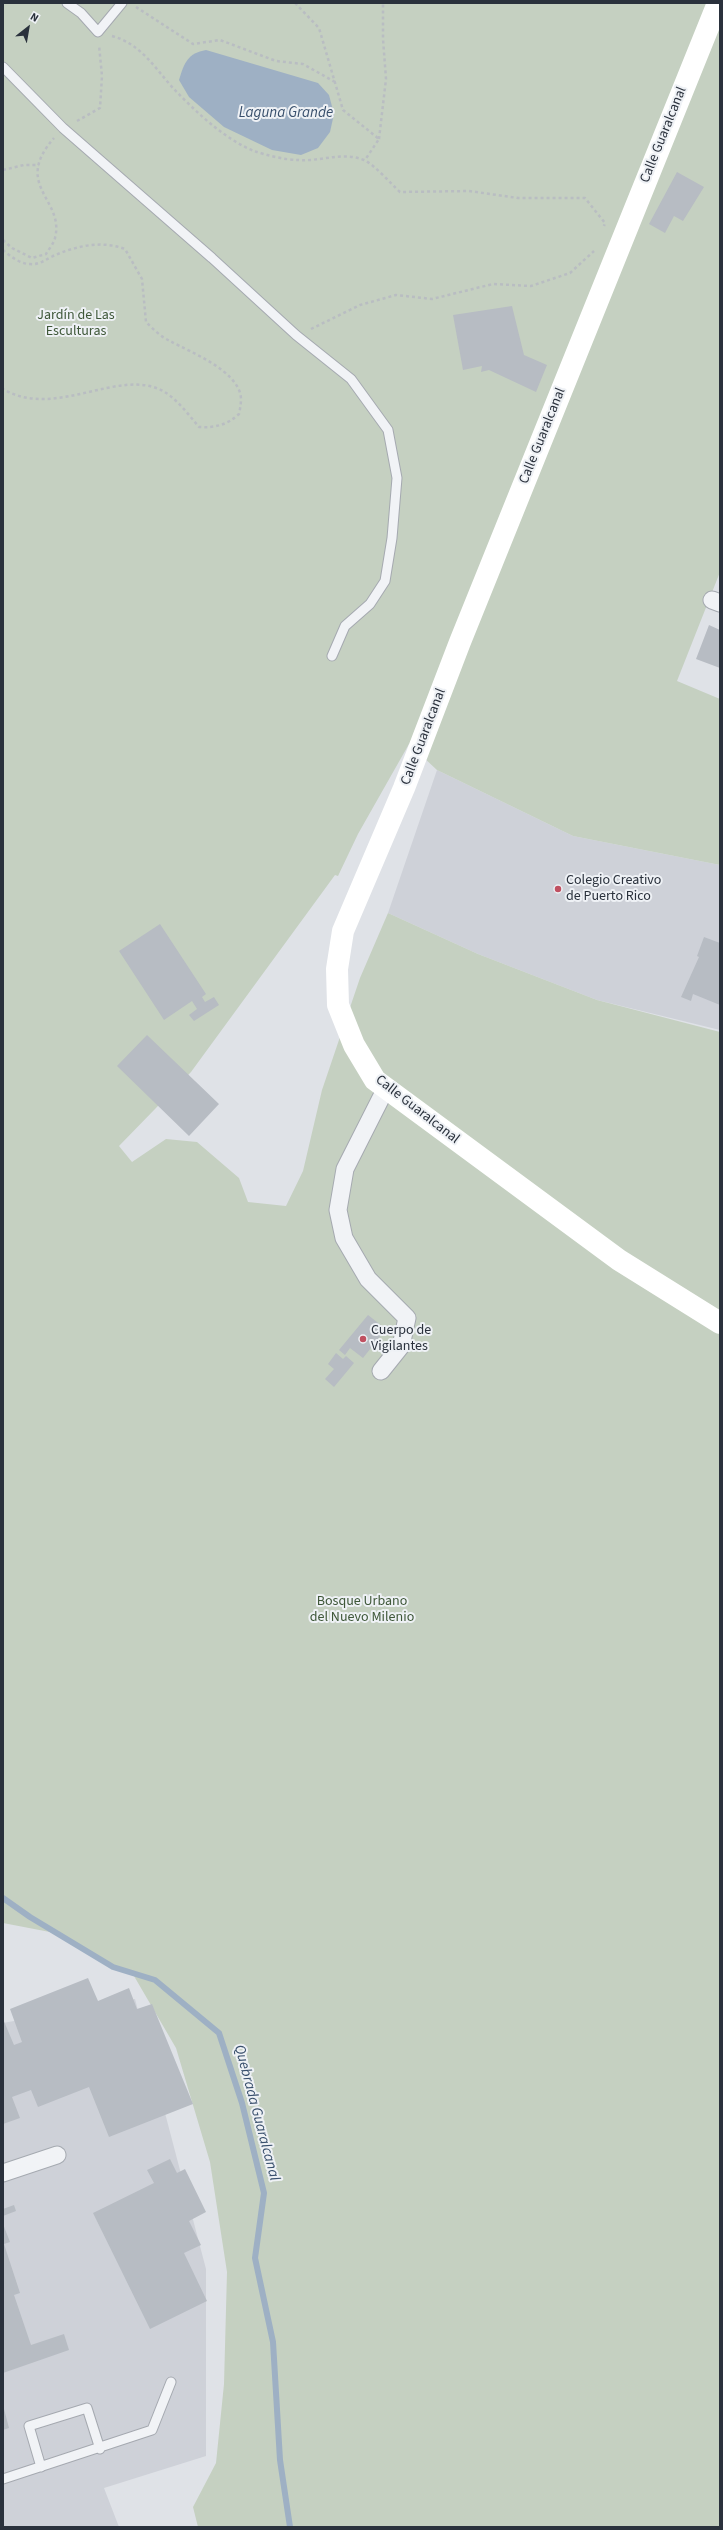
<!DOCTYPE html>
<html>
<head>
<meta charset="utf-8">
<style>
	body { margin:0 }
	#map { position:relative; width:723px; height:2530px; overflow:hidden; background:#dfe2e7; font-family:"Source Sans 3",sans-serif }
	canvas { display:block }
	.frame { position:absolute; inset:0; border:4px solid #2a313c; pointer-events:none }
	.north { position:absolute; left:8px; top:8px; width:40px; height:40px; -webkit-text-stroke:3px #eef1f5; paint-order:stroke; rotate:31deg; font-size:11px; font-weight:700; line-height:16px; text-align:center; color:#2a313c }
	.north::after { content:''; display:block; margin:auto; width:14px; height:18px; background:#2a313c; clip-path:polygon(50% 0,100% 100%,50% 72%,0 100%) }
</style>
</head>
<body>
<div id="map">
<canvas width="723" height="2530"></canvas>
<div class="frame"></div>
<div class="north">N</div>
</div>
<script>
const c = document.querySelector('canvas').getContext('2d');
c.lineJoin = 'round';
function fillPath(path, color) { c.fillStyle = color; c.fill(path, 'evenodd'); }
function stroke(path, color, width, dash) { c.strokeStyle = color; c.lineWidth = width; c.lineCap = dash ? 'butt' : 'round'; c.setLineDash(dash || []); c.stroke(path); }
function drawText(font, color, halo, rows, align = 'center') {
  c.font = font + ' "Source Sans 3",sans-serif'; c.lineWidth = 4; c.setLineDash([]); c.textBaseline = 'middle'; c.strokeStyle = halo; c.fillStyle = color; for (const [text, x, y, turn = 0] of rows) {
    c.save(); c.translate(x, y); c.rotate((+turn || 0) * Math.PI / 180); c.textAlign = isNaN(turn) ? turn : align; if (halo) c.strokeText(text, 0, 0); c.fillText(text, 0, 0); c.restore();
  }
}
fillPath(new Path2D(`
	M 437,770 L 573,836 L 720,865 L 720,1030 L 597,1000 L 478,954 L 388,913 Z
	M 135,1999 L 206,2269 L 206,2456 L 104,2488 L 119,2527 L 3,2527 L 3,2023 Z`), '#ced1d8');
fillPath(new Path2D(`
	M 3,3 L 720,3 L 720,572 L 677,681 L 720,699 L 720,865 L 573,836 L 437,770 L 409,744 L 358,834 L 338,876 L 335,875 L 191,1072 L 119,1146 L 132,1162 L 166,1139 L 197,1142 L 239,1178 L 248,1202 L 286,1206 L 303,1171 L 322,1090 L 360,978 L 388,913 L 478,954 L 597,1000 L 720,1032 L 720,2527 L 198,2527 L 193,2507 L 216,2463 L 224,2384 L 227,2272 L 210,2162 L 176,2048 L 134,1976 L 55,1933 L 3,1923 Z`), '#c5d0c1');
fillPath(new Path2D(`
	M 206,50 L 318,83 L 329,95 L 334,114 L 330,132 L 318,148 L 301,155 L 272,150 L 224,127 L 189,97 L 179,80 C 184,63 188,53 206,50 Z`), '#9eb0c4');
stroke(new Path2D(`
	M 3,1898 L 30,1917 L 113,1967 L 155,1980 L 219,2033 L 242,2103 L 264,2193 L 255,2258 L 273,2342 L 280,2460 L 290,2527`), '#9eb0c4', 6);
fillPath(new Path2D(`
	M 677,172 L 704,187 L 683,221 L 674,216 L 665,233 L 649,224 Z
	M 512,306 L 524,355 L 547,365 L 536,392 L 489,370 L 481,372 L 482,366 L 463,370 L 453,315 Z
	M 709,625 L 720,630 L 720,668 L 696,659 Z
	M 160,924 L 206,994 L 202,997 L 205,1002 L 214,997 L 219,1005 L 194,1021 L 189,1015 L 197,1009 L 192,1001 L 164,1020 L 119,951 Z
	M 704,937 L 720,943 L 720,1005 L 693,994 L 691,1001 L 681,997 L 699,957 L 697,956 Z
	M 147,1035 L 219,1104 L 189,1136 L 117,1066 Z
	M 368,1315 L 386,1329 L 363,1358 L 350,1348 L 345,1355 L 339,1350 Z
	M 336,1353 L 343,1359 L 346,1356 L 354,1363 L 334,1387 L 325,1379 L 334,1369 L 328,1364 Z
	M 88,1978 L 98,2001 L 129,1988 L 137,2009 L 152,2004 L 193,2104 L 109,2137 L 89,2087 L 38,2107 L 31,2090 L 12,2097 L 20,2118 L 3,2124 L 3,2019 L 14,2045 L 22,2042 L 10,2009 Z
	M 170,2159 L 177,2173 L 185,2169 L 206,2212 L 189,2221 L 201,2245 L 184,2253 L 207,2301 L 150,2329 L 93,2213 L 154,2183 L 147,2170 Z
	M 14,2205 L 16,2211 L 3,2216 L 3,2209 Z
	M 3,2224 L 10,2242 L 4,2244 L 20,2293 L 14,2295 L 31,2345 L 64,2334 L 69,2350 L 3,2373 Z
	M 3,2405 L 9,2428 L 3,2430 Z`), '#b7bcc3');
const lane = new Path2D(`
	M 67,3 L 81,13 L 98,32 L 122,3
	M 3,67 L 63,128 L 212,258 L 296,335 L 351,379 L 388,430 L 397,478 L 392,538 L 385,581 L 370,604 L 345,626 L 332,656
	M 41,2467 L 29,2426 L 87,2408 L 100,2449
	M 3,2479 L 152,2430 L 171,2382`);
const street = new Path2D(`
	M 712,600 L 720,603
	M 381,1371 L 401,1346 L 407,1318 L 368,1279 L 344,1238 L 338,1210 L 345,1169 L 386,1088
	M 3,2173 L 57,2155`);
stroke(lane, '#a5a9b0', 11);
stroke(street, '#a5a9b0', 19);
stroke(new Path2D(`
	M 295,3 L 319,28 L 343,110 L 379,139 L 365,160
	M 136,7 L 193,44 L 220,40 L 276,61 L 303,64 L 335,82
	M 112,36 C 141,44 154,67 173,88 C 195,111 224,139 254,151 C 266,155 285,160 298,160 C 320,162 342,151 364,160 C 375,165 391,184 400,192 L 469,191 L 518,198 L 585,198 L 605,223 L 604,226
	M 77,121 L 100,108 L 102,76 L 99,45
	M 379,139 L 386,79 L 383,39 L 383,3
	M 3,170 L 24,165 L 39,165
	M 3,240 L 12,248 L 32,258 L 46,254 C 49,249 54,243 55,238 C 65,199 12,186 54,138
	M 3,250 C 10,256 20,264 30,264 C 39,265 45,260 53,256 C 76,246 101,240 125,249 L 142,279 L 146,322 C 153,329 161,337 170,341 C 190,352 240,371 241,399 C 241,404 240,409 239,414 C 227,425 215,428 199,427 C 188,414 177,399 163,391 C 119,367 55,420 3,389
	M 311,329 L 360,305 L 396,295 L 432,299 L 493,284 L 531,286 L 570,273 L 594,251`), '#b9bdc2', 2.5, [3, 3]);
stroke(lane, '#f1f3f6', 9);
stroke(street, '#f1f3f6', 17);
stroke(new Path2D(`
	M 718,3 L 460,642 L 404,788 L 343,931 L 337,969 L 338,1005 L 354,1045 L 375,1080 L 619,1260 L 720,1323`), '#fff', 22);
for (const [x, y, r, color] of [
	[558,889,4,"#c05061"],
	[363,1339,4,"#c05061"]
]) { const dot = new Path2D(); dot.arc(x, y, r, 0, 2 * Math.PI); c.fillStyle = color; c.fill(dot); stroke(dot, '#eef1f5', 1.5); }
drawText('14px', '#2a313c', '#eef1f5', [
	["Calle Guaralcanal",664,135,-68],
	["Calle Guaralcanal",543,436,-68],
	["Calle Guaralcanal",424,737,-69],
	["Calle Guaralcanal",417,1110,38]
]);
drawText('14px', '#3e5738', '#eef1f5', [
	["Jardín de Las",76,316],
	["Esculturas",76,332],
	["Bosque Urbano",362,1602],
	["del Nuevo Milenio",362,1618]
]);
drawText('14px', '#2a313c', '#eef1f5', [
	["Colegio Creativo",566,881],
	["de Puerto Rico",566,897],
	["Cuerpo de",371,1331],
	["Vigilantes",371,1347]
], 'left');
drawText('italic 15px', '#384f6c', '#eef1f5', [
	["Laguna Grande",286,114],
	["Quebrada Guaralcanal",256,2113,75]
]);
</script>
</body>
</html>
